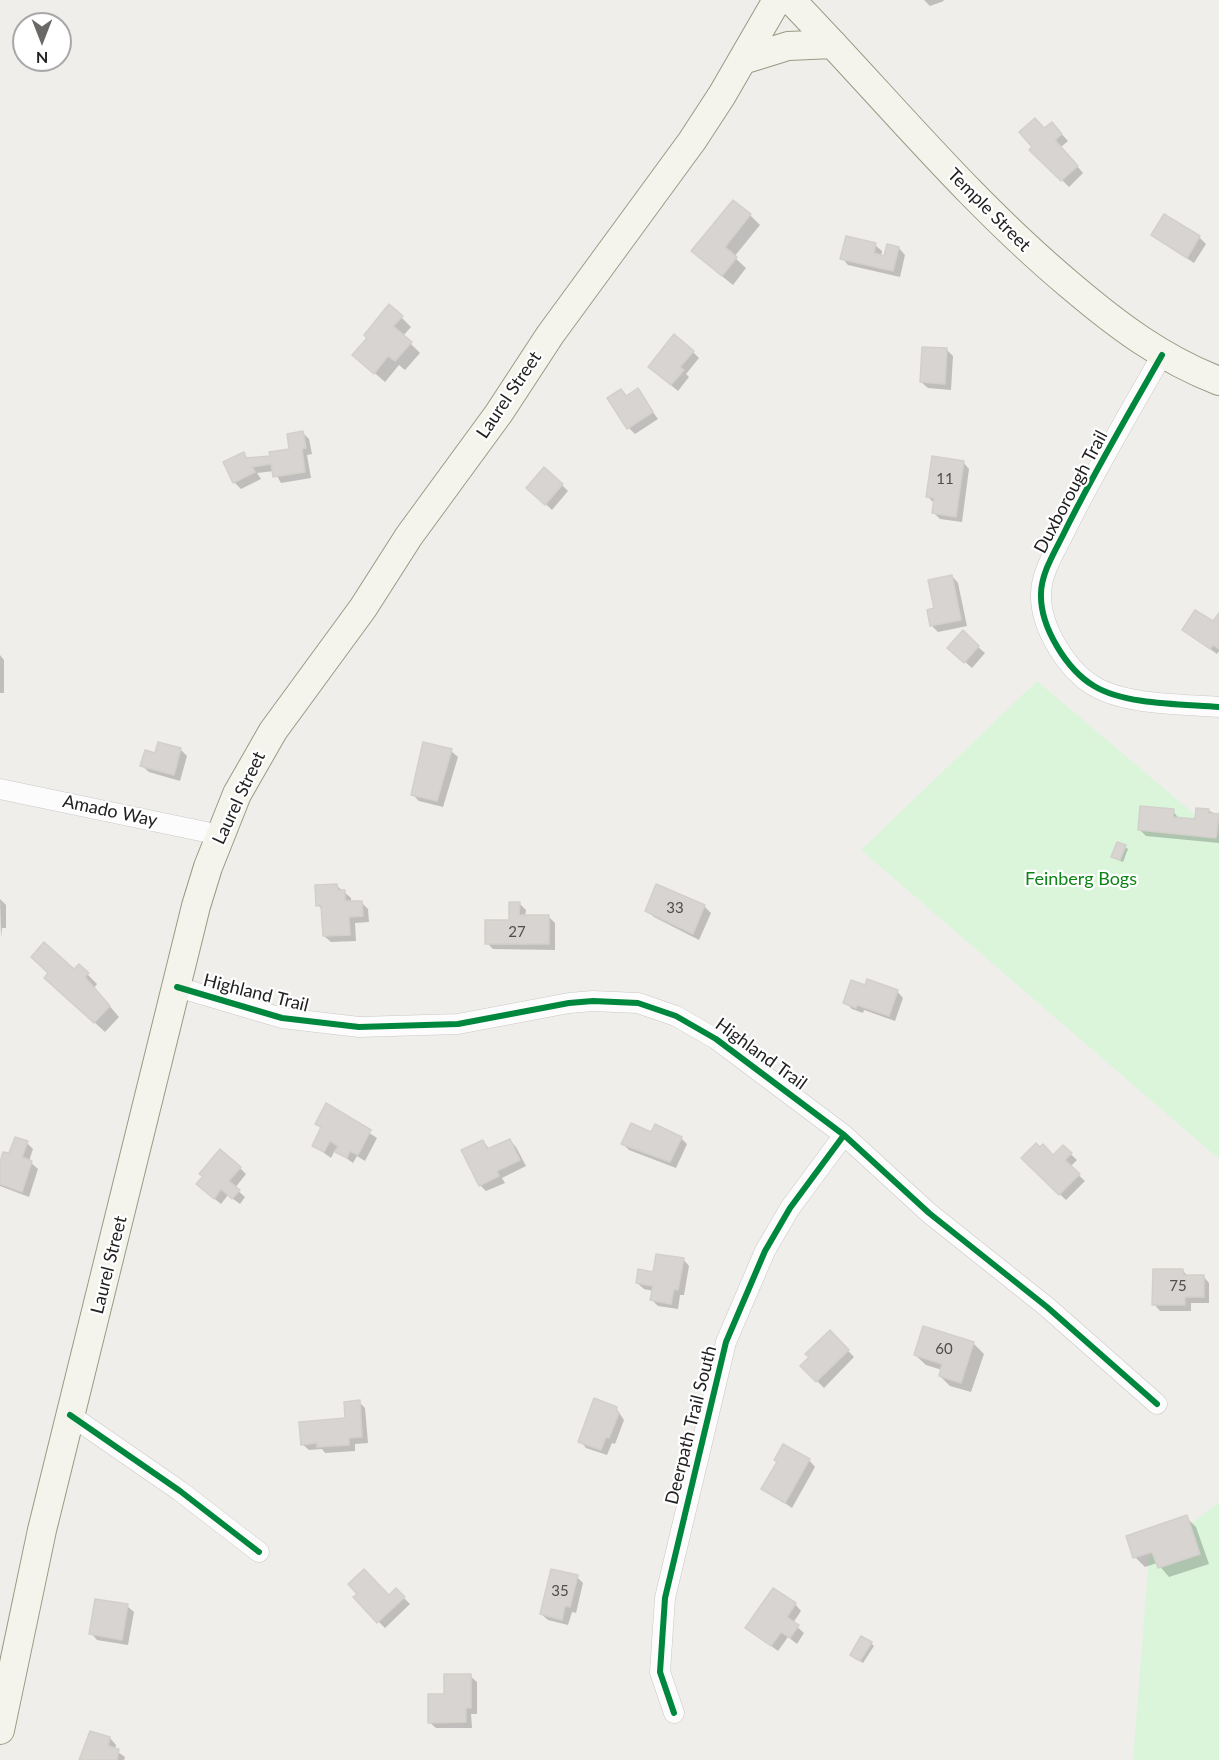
<!DOCTYPE html>
<html>
<head>
<meta charset="utf-8">
<style>
	body { margin:0 }
	#map { position:relative; width:1219px; height:1760px; overflow:hidden; background:#f0eeeb; font-family:Lato,sans-serif }
	canvas { display:block }
	.north { position:absolute; left:12px; top:12px; width:60px; height:60px; box-sizing:border-box; background:#fff; border:2px solid #a7a7a7; border-radius:50%; rotate:180deg; font-size:16px; font-weight:700; line-height:24px; text-align:center; color:#222 }
	.north::after { content:''; display:block; margin:auto; width:21px; height:27px; background:#6a6968; clip-path:polygon(50% 0,100% 100%,50% 72%,0 100%) }
</style>
</head>
<body>
<div id="map">
<canvas width="1219" height="1760"></canvas>
<div class="north">N</div>
</div>
<script>
const c = document.querySelector('canvas').getContext('2d');
c.lineJoin = 'round';
function fillPath(path, color) { c.fillStyle = color; c.fill(path, 'evenodd'); }
function stroke(path, color, width, dash) { c.strokeStyle = color; c.lineWidth = width; c.lineCap = dash ? 'butt' : 'round'; c.setLineDash(dash || []); c.stroke(path); }
function drawText(font, color, halo, rows, align = 'center') {
  c.font = font + ' Lato,sans-serif'; c.lineWidth = 4.5; c.setLineDash([]); c.textBaseline = 'middle'; c.strokeStyle = halo; c.fillStyle = color; for (const [text, x, y, turn = 0] of rows) {
    c.save(); c.translate(x, y); c.rotate((+turn || 0) * Math.PI / 180); c.textAlign = isNaN(turn) ? turn : align; if (halo) c.strokeText(text, 0, 0); c.fillText(text, 0, 0); c.restore();
  }
}
fillPath(new Path2D(`
	M 1037,681 L 1219,835 L 1219,1159 L 861,850 Z
	M 1219,1502 L 1219,1760 L 1133,1760 L 1149,1556 Z`), '#daf5da');
fillPath(new Path2D(`
	M 924,0 L 943,0 L 944,1 L 930,6 Z
	M 1045,130 L 1058,130 L 1068,141 L 1061,147 L 1083,173 L 1069,187 L 1032,150 Z
	M 750,215 L 760,225 L 734,257 L 746,268 L 733,285 L 703,261 Z
	M 1152,235 L 1199,237 L 1206,244 L 1194,263 Z
	M 875,245 L 882,251 L 881,256 L 885,258 L 899,248 L 905,255 L 900,277 L 848,265 L 842,258 Z
	M 401,317 L 411,327 L 403,336 L 420,353 L 405,370 L 399,365 L 385,382 L 354,355 Z
	M 947,350 L 953,356 L 951,390 L 928,388 L 921,382 Z
	M 693,352 L 699,358 L 686,374 L 689,377 L 678,391 L 656,373 Z
	M 637,390 L 658,419 L 635,434 L 629,428 L 621,391 L 627,397 Z
	M 303,433 L 309,439 L 312,454 L 307,455 L 311,478 L 281,483 L 274,471 L 257,473 L 261,479 L 241,489 L 234,482 L 243,454 L 249,459 L 271,457 L 291,450 Z
	M 963,462 L 969,469 L 962,522 L 940,519 L 934,513 L 935,504 L 928,497 Z
	M 562,485 L 568,491 L 552,510 L 535,494 Z
	M 952,576 L 958,583 L 967,626 L 938,632 L 931,625 Z
	M 1219,615 L 1219,651 L 1217,654 L 1184,630 L 1214,623 Z
	M 978,647 L 985,653 L 972,668 L 956,654 Z
	M 0,655 L 4,660 L 4,693 L 0,693 Z
	M 180,749 L 187,756 L 180,781 L 149,772 L 142,766 L 156,754 Z
	M 451,751 L 458,757 L 443,807 L 419,801 L 413,795 Z
	M 1208,810 L 1219,816 L 1219,843 L 1146,836 L 1139,829 L 1173,811 L 1179,819 L 1196,820 Z
	M 1125,847 L 1128,849 L 1123,862 L 1116,859 L 1113,856 Z
	M 337,886 L 351,898 L 351,903 L 361,902 L 368,909 L 369,922 L 355,923 L 356,941 L 331,942 L 324,936 L 323,911 L 318,905 Z
	M 0,899 L 6,905 L 6,928 L 2,928 L 1,938 Z
	M 519,903 L 526,910 L 525,917 L 549,917 L 555,923 L 555,950 L 493,949 L 487,943 L 510,921 Z
	M 704,906 L 711,913 L 699,940 L 654,917 L 647,911 Z
	M 79,966 L 97,984 L 94,988 L 119,1017 L 105,1032 L 56,987 Z
	M 866,987 L 897,991 L 903,998 L 895,1021 L 864,1010 L 863,1013 L 852,1009 L 845,1002 Z
	M 326,1105 L 377,1138 L 365,1161 L 357,1156 L 353,1163 L 335,1150 L 331,1158 L 313,1145 L 322,1129 L 316,1124 Z
	M 652,1134 L 681,1138 L 687,1144 L 676,1168 L 629,1150 L 623,1144 Z
	M 510,1140 L 516,1147 L 526,1166 L 502,1178 L 505,1183 L 486,1191 L 480,1185 L 483,1141 L 490,1150 Z
	M 27,1143 L 33,1149 L 29,1161 L 38,1169 L 29,1197 L 0,1186 L 0,1167 Z
	M 1063,1147 L 1077,1160 L 1070,1167 L 1085,1181 L 1066,1200 L 1023,1158 L 1053,1157 Z
	M 240,1168 L 246,1174 L 235,1188 L 245,1197 L 240,1204 L 228,1195 L 221,1204 L 205,1191 Z
	M 683,1259 L 689,1266 L 684,1295 L 680,1295 L 678,1309 L 658,1306 L 652,1300 L 653,1291 L 644,1289 L 637,1283 Z
	M 1183,1271 L 1188,1276 L 1203,1276 L 1209,1283 L 1209,1303 L 1191,1303 L 1191,1311 L 1160,1311 L 1154,1304 Z
	M 924,1328 L 974,1344 L 984,1354 L 971,1392 L 950,1386 L 940,1376 L 942,1370 L 926,1365 L 915,1355 Z
	M 830,1332 L 854,1357 L 824,1388 L 802,1366 Z
	M 359,1402 L 365,1408 L 368,1443 L 355,1444 L 355,1451 L 325,1453 L 322,1449 L 309,1450 L 302,1444 L 347,1420 Z
	M 616,1408 L 624,1420 L 615,1444 L 612,1443 L 607,1455 L 586,1448 L 580,1441 Z
	M 809,1460 L 815,1467 L 792,1508 L 763,1488 Z
	M 1186,1517 L 1196,1527 L 1209,1564 L 1169,1577 L 1157,1563 L 1145,1567 L 1135,1557 Z
	M 577,1577 L 583,1583 L 576,1613 L 572,1612 L 568,1625 L 548,1620 L 541,1614 Z
	M 396,1590 L 410,1604 L 385,1628 L 355,1598 L 389,1597 Z
	M 795,1604 L 801,1611 L 793,1623 L 804,1633 L 797,1644 L 788,1637 L 778,1651 L 747,1628 Z
	M 127,1606 L 134,1612 L 128,1645 L 97,1640 L 91,1633 Z
	M 871,1643 L 874,1646 L 863,1663 L 855,1657 Z
	M 470,1676 L 477,1682 L 477,1714 L 471,1714 L 472,1728 L 436,1728 L 429,1722 L 446,1696 Z
	M 110,1738 L 116,1745 L 115,1750 L 125,1757 L 124,1760 L 80,1760 L 84,1746 Z`), '#0003');
const building = new Path2D(`
	M 1035,118 L 1044,128 L 1052,122 L 1062,134 L 1055,140 L 1078,166 L 1061,181 L 1029,150 L 1032,147 L 1019,132 Z
	M 733,200 L 751,214 L 725,247 L 737,257 L 722,276 L 691,251 Z
	M 1164,214 L 1200,236 L 1187,258 L 1151,235 Z
	M 846,236 L 876,243 L 874,253 L 884,256 L 887,244 L 899,247 L 893,271 L 840,259 Z
	M 389,304 L 403,316 L 393,326 L 412,342 L 395,361 L 388,356 L 374,374 L 352,355 L 367,338 L 364,335 Z
	M 674,334 L 694,351 L 680,367 L 684,370 L 671,385 L 648,367 Z
	M 922,347 L 947,348 L 945,384 L 920,382 Z
	M 638,388 L 653,412 L 627,429 L 607,398 L 621,389 L 626,396 Z
	M 303,431 L 306,448 L 302,449 L 305,472 L 273,477 L 271,464 L 252,467 L 255,472 L 233,483 L 223,462 L 244,452 L 246,458 L 270,456 L 269,452 L 289,449 L 287,434 Z
	M 932,456 L 964,461 L 956,517 L 932,513 L 934,498 L 926,497 Z
	M 544,467 L 563,484 L 545,505 L 526,488 Z
	M 952,575 L 961,620 L 930,626 L 927,610 L 934,608 L 928,580 Z
	M 1195,610 L 1213,621 L 1219,613 L 1219,649 L 1213,645 L 1210,649 L 1182,630 Z
	M 963,630 L 979,646 L 964,663 L 947,648 Z
	M 158,742 L 181,748 L 174,775 L 140,766 L 145,750 L 155,753 Z
	M 423,742 L 452,749 L 437,801 L 411,795 Z
	M 1140,806 L 1174,809 L 1173,817 L 1195,819 L 1196,808 L 1209,809 L 1208,813 L 1219,814 L 1216,838 L 1138,830 Z
	M 1117,842 L 1126,845 L 1120,860 L 1111,857 Z
	M 337,884 L 338,890 L 345,890 L 345,901 L 362,901 L 363,916 L 349,917 L 350,935 L 323,936 L 321,905 L 316,906 L 315,885 Z
	M 656,884 L 705,905 L 693,934 L 645,911 Z
	M 509,902 L 520,902 L 519,915 L 549,915 L 549,944 L 485,944 L 485,920 L 509,920 Z
	M 44,942 L 74,969 L 79,964 L 89,973 L 85,977 L 110,1006 L 94,1023 L 44,978 L 48,973 L 31,957 Z
	M 867,979 L 898,990 L 889,1016 L 857,1005 L 856,1008 L 843,1003 L 851,980 L 865,985 Z
	M 326,1103 L 371,1130 L 358,1155 L 350,1151 L 347,1158 L 335,1152 L 338,1146 L 330,1141 L 324,1152 L 312,1146 L 321,1127 L 315,1124 Z
	M 631,1123 L 651,1132 L 655,1124 L 682,1137 L 670,1162 L 621,1144 Z
	M 15,1137 L 28,1141 L 22,1157 L 32,1161 L 22,1192 L 0,1184 L 0,1162 L 3,1152 L 9,1153 Z
	M 510,1139 L 520,1160 L 497,1171 L 499,1176 L 479,1186 L 461,1150 L 483,1140 L 487,1149 Z
	M 1036,1143 L 1040,1147 L 1043,1144 L 1053,1155 L 1063,1145 L 1072,1153 L 1065,1160 L 1080,1174 L 1059,1195 L 1021,1158 Z
	M 220,1149 L 241,1167 L 229,1181 L 240,1190 L 232,1199 L 221,1189 L 214,1199 L 196,1184 L 203,1176 L 199,1174 Z
	M 656,1254 L 684,1258 L 678,1290 L 674,1289 L 671,1304 L 650,1300 L 653,1286 L 636,1283 L 638,1269 L 653,1272 Z
	M 1153,1269 L 1183,1269 L 1183,1275 L 1204,1275 L 1204,1297 L 1185,1297 L 1185,1305 L 1152,1305 Z
	M 923,1326 L 974,1342 L 961,1383 L 939,1376 L 942,1364 L 914,1355 Z
	M 830,1330 L 849,1350 L 816,1382 L 800,1366 L 809,1357 L 805,1354 Z
	M 594,1398 L 617,1407 L 616,1411 L 619,1413 L 609,1438 L 606,1437 L 601,1450 L 578,1442 Z
	M 360,1400 L 362,1437 L 349,1438 L 349,1445 L 317,1447 L 317,1443 L 301,1445 L 299,1422 L 345,1418 L 344,1402 Z
	M 783,1444 L 810,1459 L 785,1503 L 761,1489 L 777,1462 L 774,1460 Z
	M 1187,1515 L 1200,1554 L 1158,1568 L 1152,1552 L 1133,1558 L 1126,1536 Z
	M 364,1569 L 389,1595 L 396,1588 L 405,1597 L 377,1623 L 353,1597 L 357,1594 L 348,1584 Z
	M 551,1569 L 578,1575 L 570,1607 L 565,1606 L 562,1620 L 540,1614 Z
	M 773,1588 L 796,1603 L 787,1617 L 799,1625 L 790,1638 L 781,1632 L 771,1646 L 745,1628 Z
	M 95,1599 L 128,1604 L 122,1640 L 89,1634 Z
	M 861,1636 L 872,1642 L 860,1661 L 850,1655 Z
	M 444,1674 L 471,1674 L 471,1708 L 466,1708 L 466,1722 L 428,1723 L 428,1694 L 444,1694 Z
	M 90,1731 L 110,1737 L 108,1746 L 119,1749 L 117,1760 L 79,1760 Z`);
fillPath(building, '#d7d4d2');
stroke(building, '#d3d0cc', 1.5);
const street = new Path2D(`
	M 1162,355 C 1128,415 1093,474 1063,535 C 1054,553 1041,574 1041,594 C 1040,627 1067,670 1094,686 C 1125,705 1183,704 1219,707
	M 0,789 L 220,835
	M 177,987 L 282,1018 L 359,1027 L 458,1024 L 569,1003 L 593,1001 L 638,1003 L 676,1016 L 716,1039 L 844,1135 L 929,1213 L 1047,1307 L 1157,1404
	M 70,1415 L 180,1491 L 259,1552
	M 674,1713 L 660,1672 L 665,1598 L 726,1342 L 765,1251 L 790,1208 L 844,1135`);
const secondary = new Path2D(`
	M 791,0 C 884,96 968,200 1071,286 C 1117,325 1162,359 1219,381
	M 743,60 L 788,46 L 833,44
	M 0,1730 L 42,1530 L 196,906 L 208,867 L 237,794 L 273,731 L 363,608 L 409,536 L 499,413 L 550,335 L 692,141 L 722,95 L 777,0`);
stroke(street, '#c9c8c7', 21);
stroke(secondary, '#999a82', 30);
stroke(street, '#fdfcfc', 20);
stroke(secondary, '#f4f4ed', 28);
stroke(new Path2D(`
	M 1162,355 C 1128,415 1093,474 1063,535 C 1054,553 1041,574 1041,594 C 1040,627 1067,670 1094,686 C 1125,705 1183,704 1219,707
	M 177,987 L 282,1018 L 359,1027 L 458,1024 L 569,1003 L 593,1001 L 638,1003 L 676,1016 L 716,1039 L 844,1135 L 929,1213 L 1047,1307 L 1157,1404
	M 70,1415 L 180,1491 L 259,1552
	M 674,1713 L 660,1672 L 665,1598 L 726,1342 L 765,1251 L 790,1208 L 844,1135`), '#00873e', 6);
drawText('15px', '#4f4e4e', null, [
	["11",945,479],
	["33",675,908],
	["27",517,932],
	["75",1178,1286],
	["60",944,1349],
	["35",560,1591]
]);
drawText('18px', '#222', '#fff', [
	["Temple Street",989,210,45],
	["Laurel Street",509,395,-56],
	["Duxborough Trail",1071,492,-62],
	["Laurel Street",239,798,-65],
	["Amado Way",110,811,12],
	["Highland Trail",256,993,14],
	["Highland Trail",761,1054,36],
	["Laurel Street",109,1265,-76],
	["Deerpath Trail South",691,1425,-76]
]);
drawText('18px', '#0c8416', '#fff', [
	["Feinberg Bogs",1081,879]
]);
</script>
</body>
</html>
